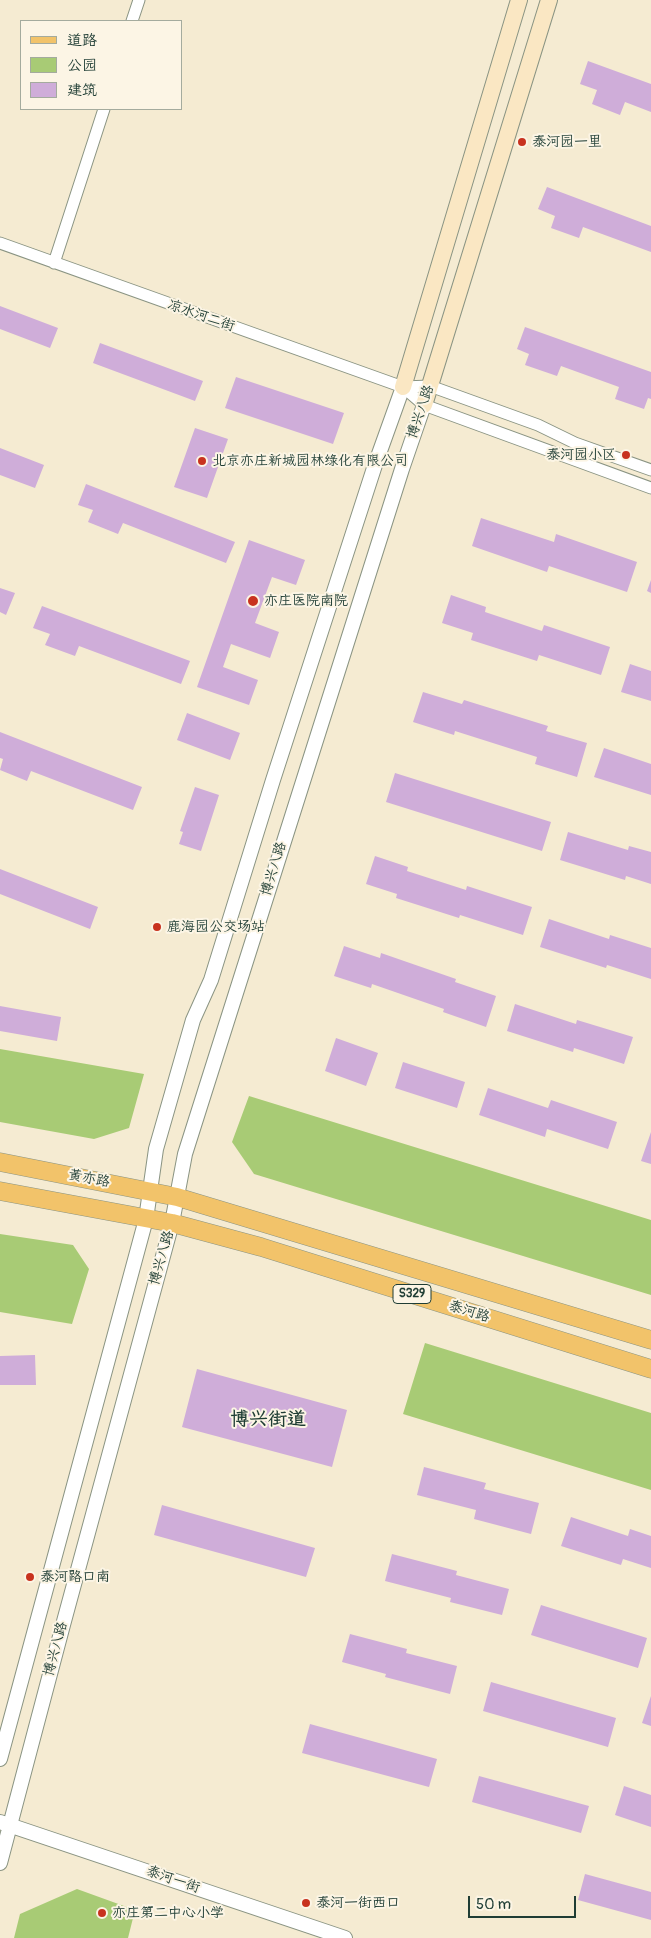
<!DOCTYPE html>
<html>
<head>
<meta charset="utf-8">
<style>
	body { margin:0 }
	#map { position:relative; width:651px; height:1938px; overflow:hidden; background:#f5ebd2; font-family:Pangolin,"LXGW WenKai TC",sans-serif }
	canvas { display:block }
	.legend { position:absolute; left:20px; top:20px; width:162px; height:90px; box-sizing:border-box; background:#fcf5e5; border:1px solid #a4ab9e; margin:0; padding:6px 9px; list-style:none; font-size:15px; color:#1f3d34 }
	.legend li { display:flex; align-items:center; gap:10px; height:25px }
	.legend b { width:25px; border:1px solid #a4ab9e }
	.scale { position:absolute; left:468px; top:1896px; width:108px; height:22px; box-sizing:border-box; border:2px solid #1f3d34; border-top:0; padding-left:6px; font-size:15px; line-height:18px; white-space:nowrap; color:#1f3d34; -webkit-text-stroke:4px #fcf5e5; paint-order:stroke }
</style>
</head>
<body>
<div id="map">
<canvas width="651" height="1938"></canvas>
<ul class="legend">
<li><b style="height:6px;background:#f2c36a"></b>道路</li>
<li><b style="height:14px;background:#a8cb75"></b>公园</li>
<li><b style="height:14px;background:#cfadd9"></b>建筑</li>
</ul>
<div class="scale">50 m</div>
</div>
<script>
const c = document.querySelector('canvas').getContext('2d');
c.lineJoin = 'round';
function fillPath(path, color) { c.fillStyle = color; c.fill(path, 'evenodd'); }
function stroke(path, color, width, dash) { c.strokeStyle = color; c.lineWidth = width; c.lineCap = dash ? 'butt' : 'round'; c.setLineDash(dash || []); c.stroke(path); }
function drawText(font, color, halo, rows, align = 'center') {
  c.font = font + ' Pangolin,"LXGW WenKai TC",sans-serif'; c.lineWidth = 4; c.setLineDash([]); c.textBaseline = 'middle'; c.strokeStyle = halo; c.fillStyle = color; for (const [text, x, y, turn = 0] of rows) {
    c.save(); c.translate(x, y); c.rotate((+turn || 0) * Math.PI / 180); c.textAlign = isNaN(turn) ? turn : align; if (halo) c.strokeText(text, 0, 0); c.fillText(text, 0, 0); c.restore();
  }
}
fillPath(new Path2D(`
	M 0,1049 L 144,1074 L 129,1128 L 94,1139 L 0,1122 Z
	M 249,1096 L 651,1220 L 651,1295 L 254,1174 L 232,1142 Z
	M 0,1234 L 73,1245 L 89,1269 L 72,1324 L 0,1312 Z
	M 425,1343 L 651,1413 L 651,1490 L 403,1414 Z
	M 77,1889 L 135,1910 L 128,1938 L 14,1938 L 20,1914 Z`), '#a8cb75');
fillPath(new Path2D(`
	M 588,61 L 651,84 L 651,112 L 625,102 L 620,115 L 592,104 L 597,90 L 580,84 Z
	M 547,187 L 651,226 L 651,252 L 583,227 L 579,238 L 551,228 L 555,216 L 538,209 Z
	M 0,306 L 58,328 L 50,348 L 0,329 Z
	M 525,327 L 651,372 L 651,399 L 648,398 L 644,409 L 615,399 L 619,387 L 561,366 L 557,376 L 525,365 L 529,354 L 517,349 Z
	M 100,343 L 203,381 L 195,401 L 93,363 Z
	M 236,377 L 344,413 L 333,444 L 225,408 Z
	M 195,428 L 228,439 L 207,498 L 174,487 Z
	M 0,448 L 44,465 L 35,488 L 0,475 Z
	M 86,484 L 235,542 L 226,563 L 123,523 L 118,534 L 88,522 L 93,510 L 78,505 Z
	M 481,518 L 554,542 L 556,534 L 637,562 L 627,592 L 549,566 L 547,572 L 472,546 Z
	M 249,540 L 305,560 L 296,585 L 272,577 L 255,623 L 279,632 L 270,658 L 231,644 L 223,667 L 258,680 L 249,705 L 197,687 Z
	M 651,580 L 651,593 L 647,591 Z
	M 0,588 L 15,593 L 6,615 L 0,612 Z
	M 451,595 L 486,607 L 485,612 L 542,631 L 544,625 L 610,647 L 601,675 L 539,655 L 537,661 L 471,640 L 473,633 L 442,623 Z
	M 42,606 L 190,661 L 181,684 L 79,646 L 75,656 L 45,645 L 50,634 L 33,628 Z
	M 630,664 L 651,671 L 651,701 L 621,692 Z
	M 423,692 L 462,704 L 464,700 L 548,726 L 546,731 L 587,743 L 577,777 L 535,764 L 537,757 L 455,731 L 454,735 L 413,722 Z
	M 187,713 L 240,733 L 230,760 L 177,740 Z
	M 0,732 L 142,787 L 133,810 L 31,771 L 27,781 L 0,770 L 3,759 L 0,758 Z
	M 604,748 L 651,764 L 651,795 L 594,777 Z
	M 395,773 L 551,822 L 542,851 L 386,802 Z
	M 195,787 L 219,795 L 201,851 L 179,844 L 183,832 L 180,831 Z
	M 568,832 L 628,850 L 629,846 L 651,852 L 651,884 L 626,876 L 625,880 L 560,860 Z
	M 375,856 L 408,867 L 407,871 L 466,890 L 467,886 L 532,907 L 523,935 L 460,915 L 459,918 L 396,898 L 397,894 L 366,884 Z
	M 0,869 L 98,907 L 90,929 L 0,894 Z
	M 549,919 L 609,939 L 610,935 L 651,948 L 651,979 L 607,965 L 606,968 L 540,947 Z
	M 344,946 L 380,958 L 381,953 L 456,979 L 455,982 L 496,996 L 486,1027 L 443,1012 L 444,1009 L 372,984 L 371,988 L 334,976 Z
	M 515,1004 L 576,1024 L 577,1020 L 633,1037 L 624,1064 L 574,1048 L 573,1052 L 507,1031 Z
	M 0,1006 L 61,1017 L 57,1041 L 0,1031 Z
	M 336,1038 L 378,1053 L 366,1086 L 325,1071 Z
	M 403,1062 L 465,1082 L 457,1108 L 395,1088 Z
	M 488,1088 L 548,1108 L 551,1100 L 617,1122 L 608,1149 L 547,1129 L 545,1137 L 479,1115 Z
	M 651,1132 L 651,1164 L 641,1161 Z
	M 35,1355 L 36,1385 L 0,1385 L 0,1356 Z
	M 197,1369 L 347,1410 L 332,1467 L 182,1427 Z
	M 424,1467 L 486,1483 L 484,1489 L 539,1503 L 531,1534 L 474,1519 L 476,1510 L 417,1495 Z
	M 162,1505 L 315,1548 L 306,1577 L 154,1535 Z
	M 571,1517 L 628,1536 L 630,1529 L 651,1536 L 651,1568 L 623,1559 L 621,1565 L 561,1546 Z
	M 392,1554 L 457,1571 L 456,1575 L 509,1589 L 502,1615 L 450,1602 L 451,1598 L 385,1581 Z
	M 541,1605 L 647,1638 L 638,1668 L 531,1635 Z
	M 350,1634 L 407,1649 L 406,1653 L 457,1666 L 450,1694 L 385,1677 L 386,1674 L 342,1662 Z
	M 491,1682 L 616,1718 L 608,1747 L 483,1711 Z
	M 651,1696 L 651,1726 L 642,1723 Z
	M 310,1724 L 437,1759 L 429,1787 L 302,1753 Z
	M 479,1776 L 589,1806 L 581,1833 L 472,1802 Z
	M 624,1786 L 651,1795 L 651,1827 L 615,1815 Z
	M 585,1874 L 651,1892 L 651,1920 L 578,1900 Z`), '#cfadd9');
const minor = new Path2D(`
	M 132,21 L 139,0
	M 0,243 L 403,387 L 424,405 L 651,488
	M 54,263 L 104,109
	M 403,387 L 430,386 L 538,425 L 575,443 L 651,470`);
const tertiary = new Path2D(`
	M 0,1759 L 146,1219 L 156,1149 L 193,1020 L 211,980 L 273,780 L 375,465 L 403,387
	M 0,1822 L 345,1938
	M 0,1863 L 63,1625 L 172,1223 L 185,1154 L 402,469 L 424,405`);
const secondary = new Path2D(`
	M 403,387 L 519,0
	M 424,405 L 549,0`);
const primary = new Path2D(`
	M 0,1162 L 177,1197 L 651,1340
	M 0,1191 L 172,1223 L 261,1247 L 651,1369`);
stroke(minor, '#8a9483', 13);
stroke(tertiary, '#8a9483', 16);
stroke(secondary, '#8a9483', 18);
stroke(primary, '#8a9483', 19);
stroke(minor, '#fff', 11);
stroke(tertiary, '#fff', 14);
stroke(secondary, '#fae7c3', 16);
stroke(primary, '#f2c36a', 18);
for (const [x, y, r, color] of [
	[522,142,5,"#c8321e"],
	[626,455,5,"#c8321e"],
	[202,461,5,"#c8321e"],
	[253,601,6,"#c8321e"],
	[157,927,5,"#c8321e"],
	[30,1577,5,"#c8321e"],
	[306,1903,5,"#c8321e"],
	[102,1913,5,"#c8321e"]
]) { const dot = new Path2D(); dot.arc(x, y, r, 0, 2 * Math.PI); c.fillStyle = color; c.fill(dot); stroke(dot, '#fcf5e5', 2); }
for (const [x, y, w] of [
	[412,1294,38]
]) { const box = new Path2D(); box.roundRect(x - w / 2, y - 9.5, w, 19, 4); c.fillStyle = '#fcf5e5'; c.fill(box); stroke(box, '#1f3d34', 1); }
drawText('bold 12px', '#1f3d34', null, [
	["S329",412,1294]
]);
drawText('14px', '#1f3d34', '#fcf5e5', [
	["泰河园一里",532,142],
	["泰河园小区",616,455,"right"],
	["北京亦庄新城园林绿化有限公司",212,461],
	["亦庄医院南院",264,601],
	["鹿海园公交场站",167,927],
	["泰河路口南",40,1577],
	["泰河一街西口",316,1903],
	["亦庄第二中心小学",112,1913]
], 'left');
drawText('14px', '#1f3d34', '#fcf5e5', [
	["凉水河二街",201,316,19],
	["博兴八路",421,412,-71],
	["博兴八路",274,869,-73],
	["黄亦路",89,1179,11],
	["博兴八路",162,1258,-74],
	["泰河路",469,1312,17],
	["博兴八路",56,1649,-75],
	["泰河一街",173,1880,19]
]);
drawText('bold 19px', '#1f3d34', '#fcf5e5', [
	["博兴街道",268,1420]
]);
</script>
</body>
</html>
